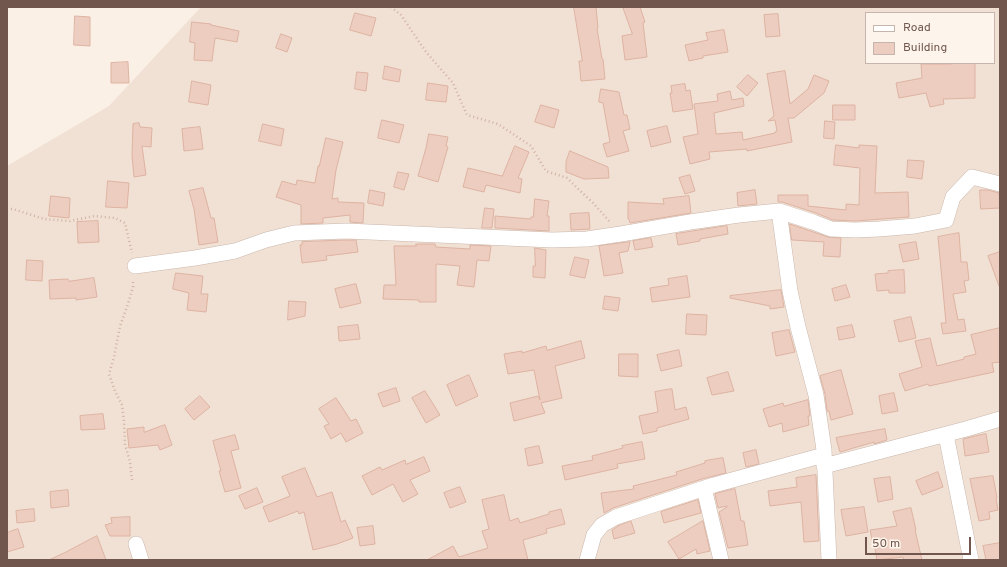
<!DOCTYPE html>
<html>
<head>
<meta charset="utf-8">
<style>
	body { margin:0 }
	#map { position:relative; width:1007px; height:567px; overflow:hidden; background:#faf0e5; font-family:Overpass,sans-serif }
	canvas { display:block }
	.frame { position:absolute; inset:0; border:8px solid #70564d; pointer-events:none }
	.legend { position:absolute; left:865px; top:12px; width:130px; height:52px; box-sizing:border-box; background:#fdf4eb; border:1px solid #c5b5ac; margin:0; padding:5px 7px; list-style:none; font-size:12px; color:#70564d }
	.legend li { display:flex; align-items:center; gap:8px; height:20px }
	.legend b { width:20px; border:1px solid #c5b5ac }
	.scale { position:absolute; left:865px; top:537px; width:106px; height:18px; box-sizing:border-box; border:2px solid #70564d; border-top:0; padding-left:5px; font-size:12px; line-height:14px; white-space:nowrap; color:#70564d; -webkit-text-stroke:3px #fdf4eb; paint-order:stroke }
</style>
</head>
<body>
<div id="map">
<canvas width="1007" height="567"></canvas>
<div class="frame"></div>
<ul class="legend">
<li><b style="height:5px;background:#fff"></b>Road</li>
<li><b style="height:11px;background:#edcdc0"></b>Building</li>
</ul>
<div class="scale">50 m</div>
</div>
<script>
const c = document.querySelector('canvas').getContext('2d');
c.lineJoin = 'round';
function fillPath(path, color) { c.fillStyle = color; c.fill(path, 'evenodd'); }
function stroke(path, color, width, dash) { c.strokeStyle = color; c.lineWidth = width; c.lineCap = dash ? 'butt' : 'round'; c.setLineDash(dash || []); c.stroke(path); }
fillPath(new Path2D(`
	M 201,7 L 1000,7 L 1000,560 L 7,560 L 7,166 L 109,106 ZM 866,13 L 994,13 L 994,63 L 866,63 Z`), '#f1e1d4');
const building = new Path2D(`
	M 574,7 L 596,7 L 598,28 L 597,28 L 602,59 L 603,59 L 605,79 L 581,81 L 579,61 L 582,61 Z
	M 623,7 L 640,7 L 645,22 L 643,23 L 647,57 L 625,60 L 622,36 L 632,34 Z
	M 355,13 L 376,18 L 371,36 L 350,30 Z
	M 778,14 L 780,36 L 766,37 L 764,15 Z
	M 75,16 L 90,17 L 90,46 L 74,45 Z
	M 192,22 L 211,24 L 211,25 L 239,31 L 237,42 L 215,38 L 212,61 L 194,60 L 195,43 L 190,42 Z
	M 724,30 L 728,52 L 703,56 L 703,58 L 689,61 L 685,45 L 708,40 L 706,33 Z
	M 281,34 L 292,38 L 287,52 L 276,48 Z
	M 128,62 L 129,83 L 111,83 L 111,63 Z
	M 951,63 L 975,63 L 975,98 L 943,99 L 944,104 L 930,107 L 926,93 L 899,98 L 896,83 L 922,78 L 921,64 L 951,64 Z
	M 385,66 L 401,70 L 399,82 L 383,79 Z
	M 785,71 L 790,104 L 808,89 L 814,75 L 829,81 L 824,93 L 794,118 L 788,118 L 792,142 L 747,151 L 747,149 L 709,152 L 710,159 L 690,164 L 683,137 L 698,134 L 694,104 L 718,101 L 717,94 L 730,91 L 732,100 L 743,98 L 744,106 L 714,113 L 716,134 L 742,132 L 743,140 L 775,133 L 775,132 L 777,131 L 775,120 L 768,121 L 774,116 L 767,74 Z
	M 357,72 L 368,73 L 366,91 L 355,89 Z
	M 748,75 L 758,83 L 747,96 L 737,87 Z
	M 192,81 L 211,85 L 208,105 L 189,102 Z
	M 428,83 L 448,86 L 446,102 L 426,100 Z
	M 685,84 L 686,91 L 690,90 L 693,109 L 673,112 L 670,93 L 672,93 L 671,86 Z
	M 601,89 L 619,92 L 624,115 L 627,115 L 630,129 L 623,131 L 629,151 L 607,157 L 603,144 L 610,142 L 603,103 L 599,102 Z
	M 541,105 L 559,110 L 554,128 L 535,122 Z
	M 833,105 L 855,105 L 855,120 L 833,120 Z
	M 382,120 L 404,125 L 399,143 L 378,138 Z
	M 825,121 L 835,122 L 834,139 L 824,138 Z
	M 139,123 L 140,127 L 152,128 L 151,147 L 142,146 L 146,175 L 134,177 L 132,156 L 133,124 Z
	M 263,124 L 284,129 L 281,146 L 259,141 Z
	M 667,126 L 671,142 L 651,147 L 647,131 Z
	M 200,127 L 203,149 L 184,151 L 182,129 Z
	M 429,134 L 448,137 L 446,146 L 448,147 L 438,182 L 418,176 L 426,148 Z
	M 326,138 L 343,142 L 336,170 L 332,199 L 338,198 L 338,202 L 364,203 L 363,223 L 350,222 L 350,215 L 323,218 L 323,223 L 301,224 L 301,205 L 276,197 L 282,181 L 296,185 L 297,180 L 315,183 L 318,166 L 319,166 Z
	M 836,145 L 859,148 L 859,145 L 877,146 L 875,193 L 908,192 L 909,217 L 855,221 L 833,220 L 816,213 L 782,202 L 778,202 L 778,195 L 808,195 L 808,206 L 846,210 L 846,204 L 859,205 L 860,168 L 834,165 Z
	M 515,146 L 529,152 L 518,178 L 522,179 L 520,193 L 486,185 L 484,192 L 463,187 L 468,168 L 502,176 Z
	M 570,151 L 608,167 L 609,178 L 584,179 L 566,172 L 566,162 Z
	M 908,160 L 924,161 L 922,179 L 907,177 Z
	M 398,172 L 409,174 L 404,190 L 394,187 Z
	M 690,175 L 695,191 L 685,194 L 679,178 Z
	M 108,181 L 129,183 L 127,208 L 106,207 Z
	M 203,188 L 211,218 L 214,218 L 218,242 L 199,245 L 194,209 L 189,191 Z
	M 370,190 L 385,193 L 383,206 L 368,203 Z
	M 755,190 L 757,204 L 738,206 L 737,193 Z
	M 980,190 L 988,190 L 999,193 L 1000,208 L 981,209 Z
	M 51,196 L 70,198 L 69,218 L 49,216 Z
	M 689,196 L 691,213 L 630,223 L 629,219 L 628,219 L 628,202 L 664,204 L 663,199 Z
	M 535,199 L 549,201 L 547,216 L 549,216 L 549,231 L 495,228 L 495,216 L 531,219 L 531,217 L 533,217 Z
	M 485,208 L 494,209 L 492,228 L 482,228 Z
	M 589,213 L 590,229 L 571,230 L 570,214 Z
	M 98,221 L 99,242 L 78,243 L 77,222 Z
	M 790,224 L 828,237 L 841,238 L 840,257 L 823,256 L 824,242 L 792,240 Z
	M 727,226 L 728,234 L 700,239 L 700,241 L 678,245 L 676,234 Z
	M 959,233 L 961,262 L 967,262 L 969,280 L 964,281 L 966,292 L 953,294 L 958,320 L 964,319 L 966,331 L 943,334 L 941,323 L 946,323 L 938,237 Z
	M 651,238 L 653,247 L 635,250 L 633,241 Z
	M 346,240 L 356,240 L 358,252 L 326,256 L 327,260 L 302,263 L 300,245 L 302,245 L 302,242 Z
	M 630,242 L 628,251 L 619,253 L 623,273 L 604,276 L 599,246 Z
	M 916,242 L 919,259 L 903,262 L 899,245 Z
	M 416,244 L 435,244 L 436,247 L 470,249 L 470,245 L 491,246 L 489,261 L 477,260 L 474,287 L 457,285 L 460,266 L 436,264 L 436,302 L 419,302 L 419,300 L 383,299 L 384,285 L 396,285 L 394,246 L 416,246 Z
	M 535,248 L 546,250 L 545,278 L 533,277 L 533,266 L 535,266 Z
	M 1000,252 L 1000,286 L 999,286 L 988,256 Z
	M 575,257 L 589,260 L 585,278 L 570,275 Z
	M 27,260 L 43,261 L 42,281 L 26,280 Z
	M 904,270 L 905,293 L 889,293 L 889,290 L 877,291 L 875,274 L 888,273 L 888,271 Z
	M 176,273 L 203,276 L 201,294 L 208,294 L 206,312 L 187,310 L 189,293 L 173,289 Z
	M 687,276 L 690,297 L 652,302 L 650,288 L 669,285 L 668,279 Z
	M 94,278 L 97,297 L 76,300 L 76,298 L 50,299 L 49,280 L 68,279 L 69,281 Z
	M 356,284 L 361,303 L 340,308 L 335,289 Z
	M 846,285 L 850,297 L 835,301 L 832,289 Z
	M 781,290 L 784,307 L 770,309 L 770,306 L 730,298 L 730,296 Z
	M 605,296 L 620,298 L 618,311 L 603,309 Z
	M 289,301 L 306,302 L 305,316 L 288,320 Z
	M 687,314 L 707,315 L 706,335 L 686,334 Z
	M 911,317 L 916,338 L 899,342 L 894,321 Z
	M 358,325 L 360,339 L 339,341 L 338,327 Z
	M 852,325 L 855,337 L 839,340 L 837,328 Z
	M 1000,328 L 1000,362 L 992,363 L 994,372 L 929,386 L 928,384 L 905,391 L 899,374 L 922,367 L 915,341 L 930,338 L 937,366 L 964,359 L 964,357 L 976,354 L 971,335 Z
	M 789,330 L 795,352 L 776,356 L 772,333 Z
	M 581,341 L 585,358 L 555,366 L 562,398 L 541,403 L 545,413 L 514,421 L 510,403 L 538,396 L 540,400 L 534,370 L 508,374 L 504,354 L 522,351 L 522,353 L 546,346 L 547,350 Z
	M 679,350 L 682,366 L 661,371 L 657,355 Z
	M 619,354 L 638,354 L 638,377 L 619,376 Z
	M 841,370 L 853,414 L 831,420 L 829,411 L 827,411 L 825,394 L 820,376 Z
	M 728,372 L 734,391 L 712,395 L 707,378 Z
	M 469,375 L 478,396 L 456,406 L 447,385 Z
	M 396,388 L 400,401 L 383,407 L 378,394 Z
	M 672,389 L 675,410 L 686,407 L 689,419 L 657,428 L 657,431 L 643,434 L 639,416 L 658,412 L 655,392 Z
	M 425,391 L 440,415 L 426,423 L 412,398 Z
	M 894,393 L 898,411 L 882,414 L 879,396 Z
	M 200,396 L 210,407 L 194,420 L 185,409 Z
	M 336,398 L 351,421 L 356,419 L 363,433 L 346,442 L 341,433 L 331,439 L 324,426 L 329,424 L 319,409 Z
	M 808,400 L 810,416 L 808,416 L 809,425 L 783,432 L 782,423 L 769,427 L 763,409 L 783,403 L 784,406 Z
	M 103,414 L 105,429 L 81,430 L 80,416 Z
	M 165,425 L 172,445 L 160,450 L 158,445 L 129,448 L 127,429 L 144,427 L 144,432 Z
	M 885,429 L 887,440 L 874,444 L 874,442 L 840,452 L 836,438 Z
	M 986,434 L 989,452 L 965,456 L 963,439 L 975,436 Z
	M 235,435 L 239,449 L 231,451 L 241,488 L 225,492 L 219,471 L 221,471 L 213,441 Z
	M 642,442 L 645,459 L 617,464 L 618,468 L 565,480 L 562,466 L 593,460 L 592,456 L 623,448 L 622,446 Z
	M 539,446 L 543,463 L 528,466 L 525,449 Z
	M 756,450 L 759,464 L 746,467 L 743,453 Z
	M 424,457 L 430,471 L 410,480 L 418,494 L 403,502 L 393,484 L 372,495 L 362,476 L 380,467 L 382,470 L 405,460 L 406,464 Z
	M 723,458 L 726,473 L 702,479 L 613,508 L 604,513 L 601,493 L 634,489 L 633,486 L 677,475 L 676,472 L 705,463 L 705,461 Z
	M 305,468 L 317,497 L 332,492 L 341,522 L 345,520 L 353,538 L 337,544 L 313,550 L 304,512 L 299,514 L 298,511 L 269,522 L 263,507 L 290,496 L 282,477 Z
	M 938,472 L 943,487 L 922,495 L 916,481 Z
	M 816,475 L 819,541 L 804,542 L 801,502 L 770,506 L 768,491 L 797,487 L 796,478 Z
	M 993,476 L 997,498 L 996,499 L 998,510 L 989,512 L 990,519 L 979,521 L 970,479 Z
	M 890,477 L 893,499 L 878,502 L 874,479 Z
	M 460,487 L 466,502 L 450,508 L 444,493 Z
	M 257,488 L 263,502 L 245,509 L 239,496 Z
	M 735,489 L 741,521 L 744,521 L 748,545 L 728,548 L 719,512 L 727,507 L 727,506 L 718,508 L 715,494 Z
	M 68,490 L 69,506 L 51,508 L 50,492 Z
	M 504,495 L 510,521 L 518,518 L 520,523 L 549,514 L 549,512 L 561,509 L 565,524 L 546,529 L 547,533 L 523,540 L 528,560 L 427,560 L 453,546 L 459,557 L 488,548 L 482,531 L 489,529 L 482,500 Z
	M 698,500 L 701,513 L 664,523 L 661,512 Z
	M 864,507 L 868,532 L 846,536 L 841,510 Z
	M 911,508 L 916,530 L 915,530 L 922,560 L 904,560 L 903,557 L 877,560 L 874,543 L 873,543 L 870,530 L 897,526 L 893,512 Z
	M 34,509 L 35,521 L 17,523 L 16,511 Z
	M 130,517 L 130,536 L 110,536 L 105,525 L 112,523 L 111,518 Z
	M 631,521 L 635,533 L 614,539 L 612,530 L 620,525 Z
	M 703,521 L 710,551 L 697,554 L 696,549 L 679,559 L 668,542 Z
	M 373,526 L 375,544 L 360,546 L 357,528 Z
	M 18,529 L 24,547 L 7,552 L 7,533 Z
	M 97,536 L 106,560 L 49,560 L 66,552 Z
	M 1000,543 L 1000,560 L 986,560 L 983,546 Z`);
fillPath(building, '#edcdc0');
stroke(building, '#deb3a2', 1);
const minor = new Path2D(`
	M 779,211 L 790,291 L 798,327 L 816,395 L 824,450 L 829,560
	M 135,266 L 195,258 L 235,251 L 266,240 L 294,233 L 346,231 L 552,240 L 587,239 L 621,234 L 690,222 L 739,215 L 779,211 L 813,222 L 831,229 L 855,230 L 879,229 L 915,226 L 946,220 L 953,197 L 972,177 L 1000,184
	M 946,435 L 971,560
	M 824,466 L 966,429 L 1000,419
	M 704,488 L 721,560
	M 136,544 L 141,560
	M 587,560 L 594,535 L 602,525 L 616,517 L 714,485 L 824,455`);
stroke(minor, '#cab7ad', 16);
stroke(new Path2D(`
	M 391,7 L 401,15 L 426,52 L 453,83 L 467,115 L 498,124 L 531,146 L 546,171 L 567,178 L 595,205 L 610,222
	M 7,209 L 13,209 L 44,219 L 70,221 L 94,216 L 115,218 L 125,223 L 132,253
	M 132,480 L 130,462 L 125,444 L 124,421 L 122,405 L 115,391 L 109,374 L 114,357 L 120,326 L 127,307 L 133,287 L 133,280`), '#d1b1a3', 2.5, [1, 3]);
stroke(minor, '#fff', 15);
</script>
</body>
</html>
